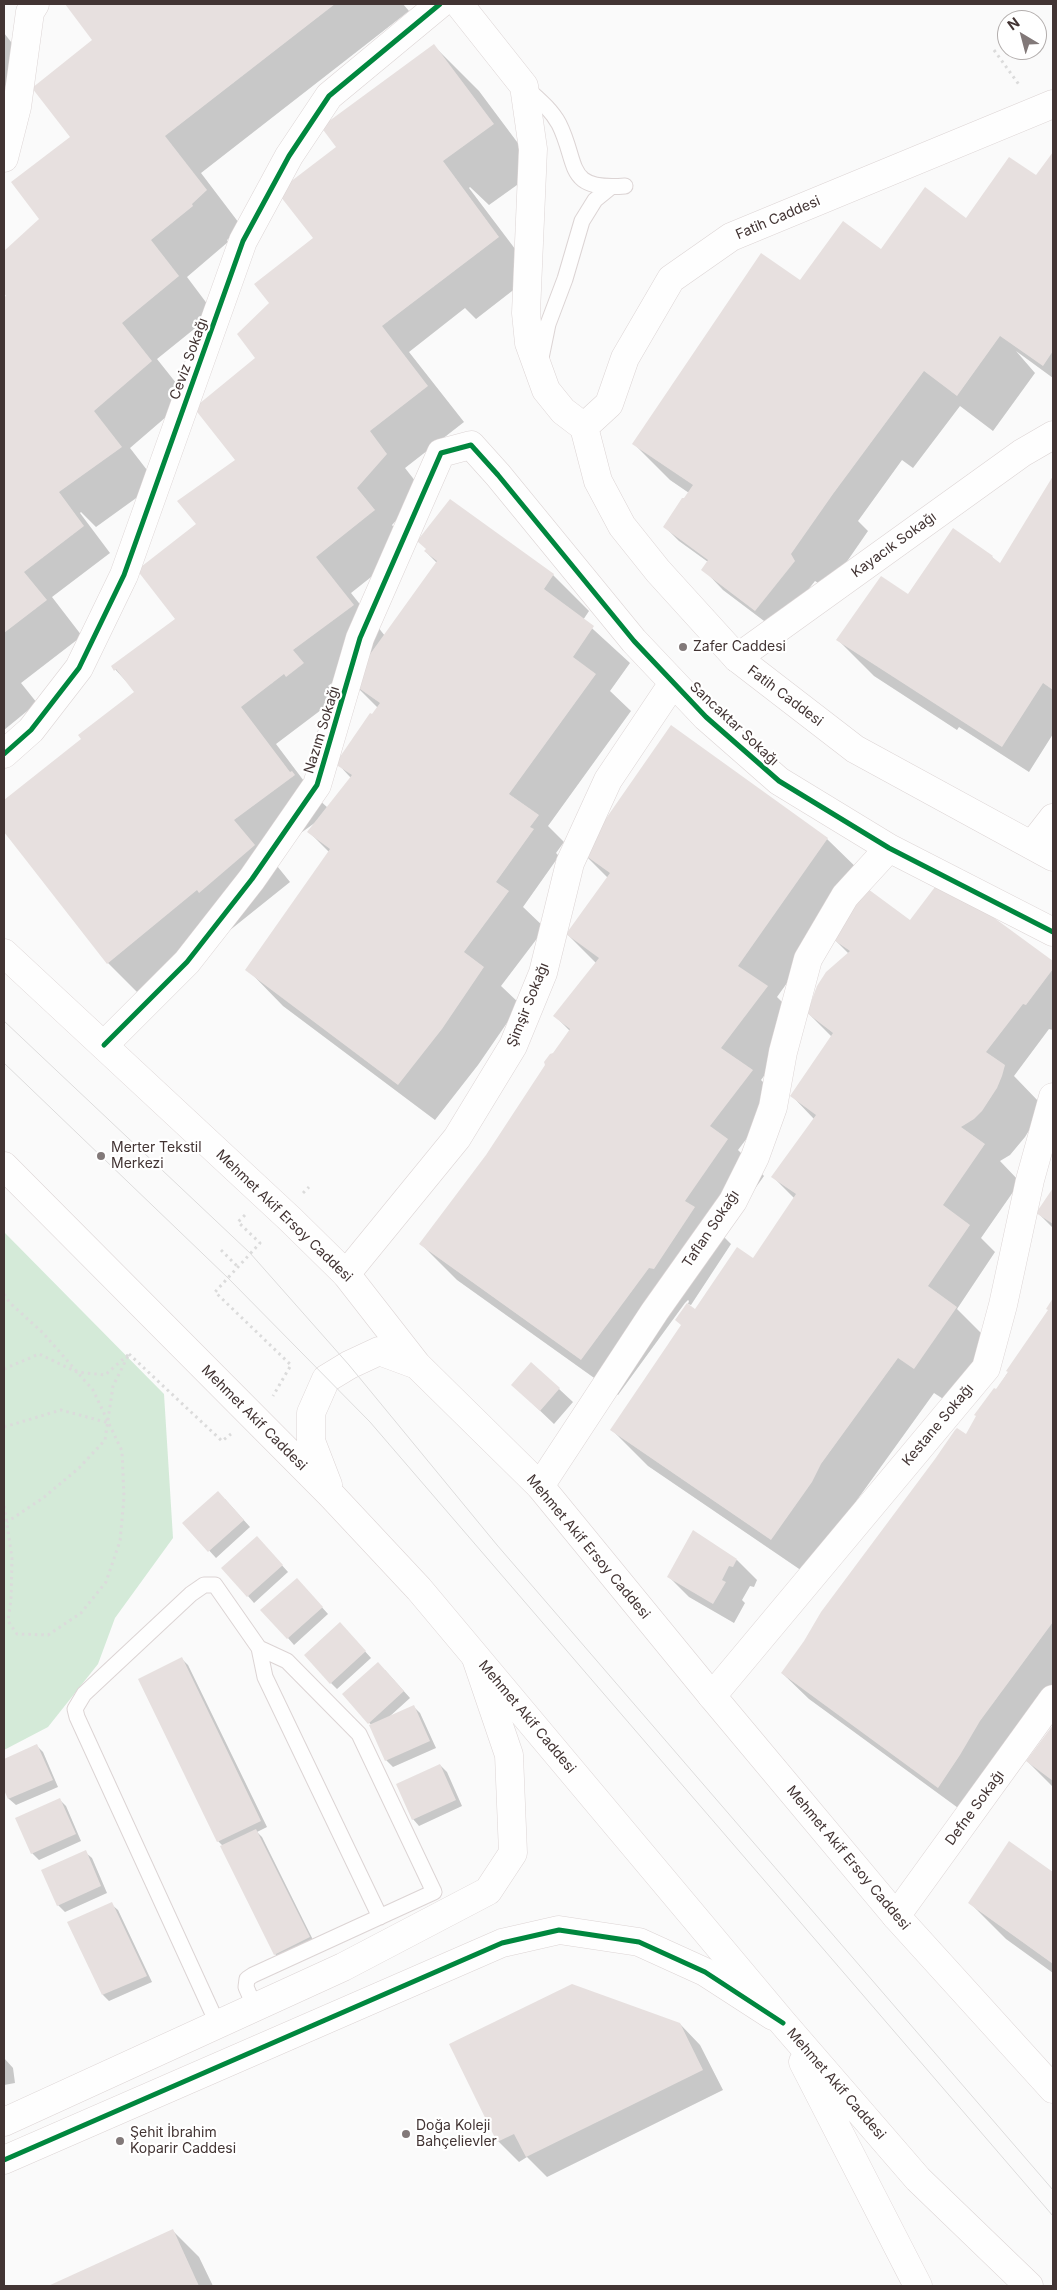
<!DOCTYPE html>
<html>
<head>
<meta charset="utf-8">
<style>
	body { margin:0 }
	#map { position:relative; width:1057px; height:2290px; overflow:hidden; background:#fafafa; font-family:Inter,sans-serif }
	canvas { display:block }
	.frame { position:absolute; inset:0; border:5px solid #423433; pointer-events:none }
	.north { position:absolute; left:997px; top:10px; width:50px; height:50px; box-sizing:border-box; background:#fff; border:1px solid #b3aead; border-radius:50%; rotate:323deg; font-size:14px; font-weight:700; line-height:20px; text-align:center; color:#423433 }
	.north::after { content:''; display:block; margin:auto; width:18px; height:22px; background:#827979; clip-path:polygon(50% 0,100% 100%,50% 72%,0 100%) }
</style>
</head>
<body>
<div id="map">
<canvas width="1057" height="2290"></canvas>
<div class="frame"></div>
<div class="north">N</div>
</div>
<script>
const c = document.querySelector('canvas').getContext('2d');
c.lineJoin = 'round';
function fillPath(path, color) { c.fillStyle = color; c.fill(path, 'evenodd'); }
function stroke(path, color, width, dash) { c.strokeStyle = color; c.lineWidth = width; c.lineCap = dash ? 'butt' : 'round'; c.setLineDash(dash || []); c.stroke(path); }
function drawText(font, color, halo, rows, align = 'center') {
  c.font = font + ' Inter,sans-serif'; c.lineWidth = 4.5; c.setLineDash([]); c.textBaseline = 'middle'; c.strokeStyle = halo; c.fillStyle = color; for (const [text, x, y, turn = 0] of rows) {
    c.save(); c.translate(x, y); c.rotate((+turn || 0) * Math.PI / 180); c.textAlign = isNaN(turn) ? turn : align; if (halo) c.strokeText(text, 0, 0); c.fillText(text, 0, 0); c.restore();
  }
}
fillPath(new Path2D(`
	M 4,1232 L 164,1394 L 173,1538 L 115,1618 L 98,1664 L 48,1727 L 4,1750 Z`), '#d4ead8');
fillPath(new Path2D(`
	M 66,4 L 403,4 L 409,11 L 201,173 L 242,227 L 227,240 L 228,242 L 187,277 L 214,313 L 157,359 L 188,398 L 130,448 L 157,483 L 96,527 L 81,512 L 80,513 L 110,553 L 52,597 L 82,636 L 21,683 L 37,703 L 4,730 L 4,298 L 7,296 L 4,291 L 4,252 L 41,219 L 72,137 L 94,40 Z
	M 4,33 L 33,70 L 4,92 Z
	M 434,46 L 479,91 L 538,170 L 489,205 L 470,187 L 469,188 L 534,274 L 476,319 L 465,308 L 409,352 L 464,422 L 405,468 L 423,491 L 392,525 L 410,546 L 351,593 L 385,636 L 437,563 L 425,551 L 553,575 L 589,611 L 583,620 L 630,663 L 610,691 L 631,711 L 548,826 L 564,842 L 556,853 L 559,856 L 523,907 L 545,928 L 501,986 L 520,1004 L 478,1065 L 435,1120 L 283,1006 L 247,969 L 329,852 L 309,832 L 316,822 L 269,856 L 290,882 L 144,999 L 108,963 L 4,830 L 4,802 L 83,739 L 136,692 L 113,667 L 176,619 L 197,525 L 236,461 L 271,303 L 313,239 L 338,147 ZM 369,656 L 352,682 L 378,708 L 337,763 L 351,778 L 328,808 L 316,797 L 276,744 L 321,710 L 323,712 L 339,700 L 328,686 Z
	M 1053,154 L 1053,378 L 1016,351 L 1035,373 L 993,431 L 960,406 L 913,468 L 902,460 L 858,521 L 868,531 L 828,589 L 815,581 L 776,630 L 723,590 L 703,569 L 708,562 L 679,541 L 665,527 L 689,493 L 670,480 L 634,444 L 800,282 L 967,219 L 1036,177 Z
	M 1053,478 L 1053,734 L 1029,772 L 959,727 L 957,730 L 874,676 L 838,640 L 908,595 L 953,530 L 992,557 L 1001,565 Z
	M 671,727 L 827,839 L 864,875 L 777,997 L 803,1023 L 761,1080 L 778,1097 L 738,1150 L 764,1176 L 722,1235 L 731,1244 L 691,1305 L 688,1304 L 689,1301 L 688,1300 L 685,1303 L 618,1395 L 457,1280 L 421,1244 L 487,1156 L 570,1031 L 555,1016 L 597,964 L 567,934 L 608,878 L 583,853 Z
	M 941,881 L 1053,962 L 1053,1030 L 1049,1029 L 1014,1076 L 1040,1103 L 1033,1124 L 1025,1137 L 1010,1155 L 1000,1161 L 1020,1182 L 981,1238 L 995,1252 L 957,1309 L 992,1344 L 951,1404 L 934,1393 L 857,1500 L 848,1518 L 808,1575 L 648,1466 L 612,1430 L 695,1310 L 753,1260 L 795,1199 L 773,1177 L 814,1119 L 792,1096 L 832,1037 L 808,1013 L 849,954 L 833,938 L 910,921 Z
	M 1053,1190 L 1053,1228 L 1038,1213 Z
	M 1053,1301 L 1053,1687 L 965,1813 L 809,1699 L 782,1673 L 966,1436 L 1049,1310 L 1048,1309 Z
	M 513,1385 L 559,1389 L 573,1402 L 554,1424 Z
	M 225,1499 L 250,1527 L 216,1558 L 184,1523 Z
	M 263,1544 L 288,1572 L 254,1603 L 248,1596 Z
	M 737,1560 L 757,1580 L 754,1587 L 750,1586 L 742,1600 L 745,1603 L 734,1623 L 689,1597 L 669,1577 Z
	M 303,1586 L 328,1614 L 294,1645 L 288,1638 Z
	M 346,1630 L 371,1658 L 337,1689 L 331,1683 Z
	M 182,1659 L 188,1665 L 267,1827 L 257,1832 L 262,1837 L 315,1944 L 282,1960 L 275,1954 L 223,1846 L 218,1841 Z
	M 385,1670 L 410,1698 L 389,1717 L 414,1707 L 420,1713 L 436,1748 L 393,1767 L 386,1760 L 372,1726 L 344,1694 Z
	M 1053,1726 L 1053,1787 L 1027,1761 Z
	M 36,1745 L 43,1752 L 58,1787 L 16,1805 L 9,1799 L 4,1787 L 4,1760 Z
	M 440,1765 L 447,1772 L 462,1806 L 419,1826 L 413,1819 Z
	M 60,1800 L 66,1806 L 81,1841 L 39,1860 L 32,1853 Z
	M 1010,1843 L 1053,1873 L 1053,1973 L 1006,1939 L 970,1903 Z
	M 85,1852 L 92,1858 L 107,1893 L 65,1912 L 58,1905 Z
	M 111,1904 L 118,1910 L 152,1982 L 109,2001 L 103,1995 Z
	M 680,2024 L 700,2045 L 723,2090 L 547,2177 L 527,2157 L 519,2162 L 498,2141 Z
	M 4,2058 L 13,2068 L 15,2083 L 4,2085 Z
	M 173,2231 L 199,2257 L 213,2286 L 51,2286 Z`), '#0003');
fillPath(new Path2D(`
	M 65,4 L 335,4 L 165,136 L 207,190 L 192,204 L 193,206 L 151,240 L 179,276 L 122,323 L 152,361 L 94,411 L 122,447 L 59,492 L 84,526 L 24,572 L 47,600 L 4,633 L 4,297 L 6,296 L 4,293 L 4,251 L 39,219 L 11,182 L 70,137 L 32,88 L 92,40 Z
	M 434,44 L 494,124 L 443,161 L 499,237 L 382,326 L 428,386 L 370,431 L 387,454 L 357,488 L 375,510 L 316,557 L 354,605 L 293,650 L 304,663 L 286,677 L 284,674 L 241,707 L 290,772 L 292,771 L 295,775 L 234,820 L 255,845 L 199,893 L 197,890 L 107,964 L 4,832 L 4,800 L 81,739 L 78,735 L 134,692 L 116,669 L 114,671 L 111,666 L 175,619 L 137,570 L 196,524 L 177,501 L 235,460 L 194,408 L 255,358 L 237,334 L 269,303 L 254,284 L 313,238 L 277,192 L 336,147 L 321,127 Z
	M 1053,152 L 1053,351 L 1043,366 L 1000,336 L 957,396 L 924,371 L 833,494 L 791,554 L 795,561 L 755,611 L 701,570 L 708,560 L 663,527 L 682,498 L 684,498 L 693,485 L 632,444 L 761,253 L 800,280 L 843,221 L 881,249 L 925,187 L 966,218 L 1009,157 L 1036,175 Z
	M 1053,476 L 1053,690 L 1043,683 L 1002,747 L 836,640 L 881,576 L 908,594 L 953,528 L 993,556 L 992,557 L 1000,563 Z
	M 450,499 L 554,574 L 544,589 L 594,626 L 573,657 L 596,674 L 509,794 L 539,815 L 530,827 L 534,829 L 496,882 L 509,891 L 464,952 L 484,967 L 442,1029 L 398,1085 L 245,970 L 330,849 L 307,832 L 352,775 L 335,764 L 370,713 L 372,714 L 380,703 L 350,682 L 437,561 L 424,551 L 426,549 L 417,541 Z
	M 671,725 L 828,838 L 738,966 L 768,986 L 721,1048 L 753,1070 L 710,1126 L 728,1139 L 685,1201 L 695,1207 L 654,1269 L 649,1268 L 581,1360 L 419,1244 L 486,1155 L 545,1065 L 544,1062 L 550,1054 L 553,1053 L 570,1029 L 553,1016 L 599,958 L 566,934 L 610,873 L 582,853 Z
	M 941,879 L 1053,961 L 1053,969 L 1026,1005 L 1023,1004 L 986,1052 L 1005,1065 L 1002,1076 L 997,1088 L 982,1111 L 974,1119 L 961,1127 L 985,1144 L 943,1205 L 970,1225 L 928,1286 L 957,1307 L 914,1369 L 898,1358 L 821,1464 L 812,1482 L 771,1540 L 610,1430 L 681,1325 L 675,1320 L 687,1303 L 695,1309 L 737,1247 L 753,1258 L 796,1194 L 771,1177 L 816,1115 L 790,1096 L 833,1033 L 807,1013 L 817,986 L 826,972 L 850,951 L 831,938 L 868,889 L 910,920 Z
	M 1053,1188 L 1053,1224 L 1036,1213 Z
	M 1053,1298 L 1053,1622 L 980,1721 L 960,1755 L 938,1788 L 781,1673 L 804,1641 L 821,1612 L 935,1459 L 955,1430 L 957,1428 L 966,1434 L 976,1416 L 974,1415 L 994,1388 L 996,1389 L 1008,1372 L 1006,1371 L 1048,1310 L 1046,1309 Z
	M 531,1362 L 560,1388 L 540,1411 L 511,1385 Z
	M 218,1491 L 244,1520 L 208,1552 L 182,1523 Z
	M 693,1530 L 737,1559 L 733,1567 L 729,1566 L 722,1580 L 726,1582 L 713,1604 L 667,1577 Z
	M 257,1536 L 283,1565 L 247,1597 L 221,1568 Z
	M 297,1578 L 323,1607 L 287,1639 L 260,1610 Z
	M 340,1622 L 366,1651 L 330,1684 L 304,1655 Z
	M 182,1657 L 261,1821 L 217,1842 L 138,1679 Z
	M 378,1662 L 404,1691 L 368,1724 L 342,1694 Z
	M 414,1705 L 430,1741 L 385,1761 L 369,1725 Z
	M 1053,1725 L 1053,1781 L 1026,1761 Z
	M 37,1744 L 53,1780 L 8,1799 L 4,1790 L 4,1759 Z
	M 440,1764 L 456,1800 L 412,1820 L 396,1784 Z
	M 60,1798 L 76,1834 L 31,1854 L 15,1818 Z
	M 256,1829 L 310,1937 L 274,1955 L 220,1846 Z
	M 1009,1841 L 1053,1872 L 1053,1964 L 968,1903 Z
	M 86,1850 L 101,1886 L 57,1906 L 41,1870 Z
	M 112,1902 L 147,1976 L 102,1995 L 67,1922 Z
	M 572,1984 L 680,2023 L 703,2070 L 526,2157 L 514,2134 L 497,2142 L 449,2044 Z
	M 173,2229 L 199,2286 L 48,2286 Z`), '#e7e0df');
const lane = new Path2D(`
	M 525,87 C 537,98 551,109 559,124 C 579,164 564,191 625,186
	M 540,363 L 548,324 L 565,279 L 582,221 L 595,200 L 611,187
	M 255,2008 L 246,1987 L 247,1979 L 253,1975 L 434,1892 L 359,1734 L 287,1661 L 259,1648
	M 218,2025 L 77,1717 L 75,1709 L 84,1694 L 191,1594 L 204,1585 L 215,1585 L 259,1648 L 265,1677 L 380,1917`);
const street = new Path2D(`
	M 4,158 L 17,107 L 30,12 L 35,4
	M 737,658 L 1022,453 L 1053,435
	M 4,754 L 31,730 L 79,668 L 124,575 L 243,241 L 289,156 L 329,96 L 440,4
	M 1032,845 L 1053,818
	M 104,1045 L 187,962 L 252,879 L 317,785 L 360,638 L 441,453 L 471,445 L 498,475 L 634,641 L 706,717 L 779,781 L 889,848 L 1053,932
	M 346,1274 L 457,1138 L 513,1046 L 543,973 L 570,863 L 608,780 L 673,683
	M 540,1486 L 655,1311 L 733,1201 L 755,1157 L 773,1107 L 783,1052 L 808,959 L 845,896 L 889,848
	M 712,1696 L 986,1368 L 1003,1305 L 1030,1180 L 1053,1097
	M 896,1916 L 1053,1699`);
const secondary = new Path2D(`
	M 459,4 L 524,86 L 533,149 L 526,313 L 529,343 L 546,390 L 563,411 L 584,427 L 598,481 L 622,526 L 658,571 L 737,658 L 855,749 L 1053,857
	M 584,427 L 609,404 L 625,358 L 671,279 L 731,237 L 1053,104
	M 4,2122 L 343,1967 L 488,1891 L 513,1853 L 509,1755 L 476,1658
	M 4,2160 L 502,1943 L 559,1930 L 639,1942 L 705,1972 L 773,2016`);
const primary = new Path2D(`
	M 4,953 L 290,1219 L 346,1274 L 417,1365 L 540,1486 L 712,1696 L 896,1916 L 1053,2089
	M 4,1166 L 332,1496 L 419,1589 L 783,2023 L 918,2179 L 1029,2286
	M 328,1485 L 311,1441 L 311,1413 L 326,1379 L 349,1365 L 379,1351 L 417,1365
	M 803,2062 L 918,2286`);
stroke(lane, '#dcd4d4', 17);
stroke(street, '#dcd4d4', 29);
stroke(secondary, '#dcd4d4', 29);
stroke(primary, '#dcd4d4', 29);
stroke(new Path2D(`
	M 994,50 L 1020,86
	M 303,1193 L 309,1187
	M 245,1215 L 238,1222 L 260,1243 L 215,1292 L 291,1365 L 273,1396
	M 221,1250 L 238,1267
	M 4,1294 L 10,1303 L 43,1333 L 93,1390 L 122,1451 L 124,1497 L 120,1541 L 106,1582 L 81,1613 L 48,1635 L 17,1634 L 8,1621 L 11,1599 L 12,1558 L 4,1504
	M 129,1354 L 222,1441 L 231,1434
	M 4,1369 L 39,1354 L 77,1372 L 105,1375 L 129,1354 L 113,1386 L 105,1440 L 79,1468 L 43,1498 L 7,1522
	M 4,1427 L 61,1410 L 109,1423`), '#dbdbdb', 3, [2.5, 4]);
stroke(lane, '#fefefe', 15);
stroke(street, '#fefefe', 28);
stroke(secondary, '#fefefe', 28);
stroke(primary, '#fefefe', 28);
stroke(new Path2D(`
	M 4,1021 L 250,1253 L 349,1365 L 497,1545 L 1053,2190
	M 4,1063 L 228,1278 L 370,1422 L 1053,2216`), '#dddcdc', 1);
stroke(new Path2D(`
	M 4,754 L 31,730 L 79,668 L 124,575 L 243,241 L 289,156 L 329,96 L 440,4
	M 104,1045 L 187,962 L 252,879 L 317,785 L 360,638 L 441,453 L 471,445 L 498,475 L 634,641 L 706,717 L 779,781 L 889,848 L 1053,932
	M 4,2160 L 502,1943 L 559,1930 L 639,1942 L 705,1972 L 783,2023`), '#00873e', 5);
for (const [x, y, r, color] of [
	[683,647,5,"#827979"],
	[101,1156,5,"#827979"],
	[406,2134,5,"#827979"],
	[120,2141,5,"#827979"]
]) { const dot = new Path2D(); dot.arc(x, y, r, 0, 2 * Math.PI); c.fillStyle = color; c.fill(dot); stroke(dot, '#fff', 2); }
drawText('14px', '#423433', '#fff', [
	["Fatih Caddesi",778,218,-23],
	["Ceviz Sokağı",189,359,-70],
	["Kayacık Sokağı",894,545,-36],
	["Fatih Caddesi",785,696,37],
	["Sancaktar Sokağı",734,724,43],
	["Nazım Sokağı",322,730,-73],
	["Şimşir Sokağı",528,1005,-68],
	["Mehmet Akif Ersoy Caddesi",284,1216,44],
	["Taflan Sokağı",711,1229,-56],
	["Mehmet Akif Caddesi",254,1418,45],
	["Kestane Sokağı",938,1425,-50],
	["Mehmet Akif Ersoy Caddesi",588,1547,50],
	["Mehmet Akif Caddesi",527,1717,50],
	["Defne Sokağı",975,1808,-54],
	["Mehmet Akif Ersoy Caddesi",848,1858,50],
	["Mehmet Akif Caddesi",836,2084,49]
]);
drawText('14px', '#423433', '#fff', [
	["Zafer Caddesi",693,647],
	["Merter Tekstil",111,1148],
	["Merkezi",111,1164],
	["Doğa Koleji",416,2126],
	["Bahçelievler",416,2142],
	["Şehit İbrahim",130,2133],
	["Koparir Caddesi",130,2149]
], 'left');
</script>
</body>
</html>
